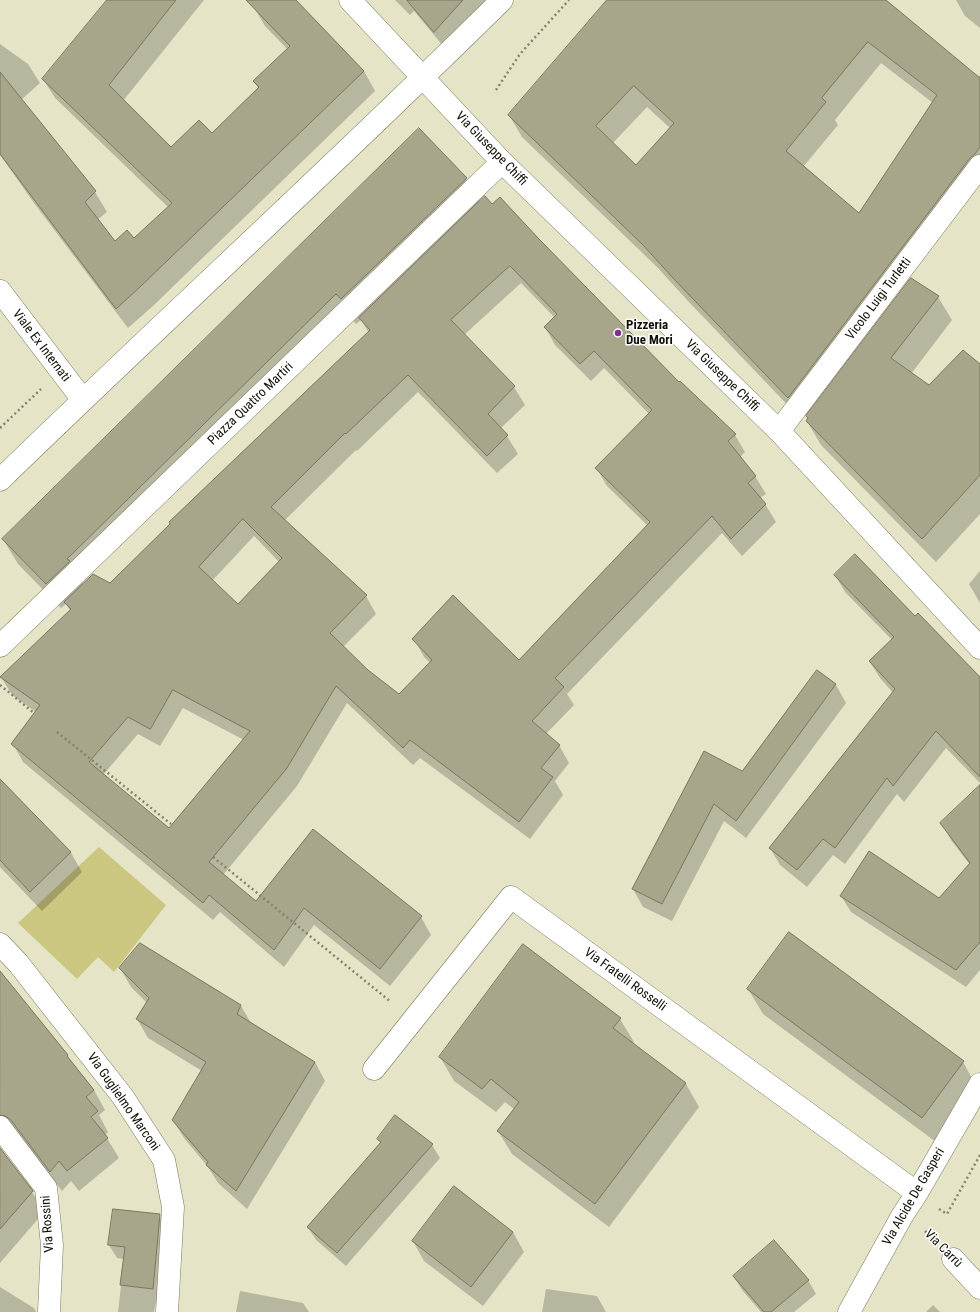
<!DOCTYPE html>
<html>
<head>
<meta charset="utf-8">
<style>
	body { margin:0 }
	canvas { display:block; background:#e5e4c7 }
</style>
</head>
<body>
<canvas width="980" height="1312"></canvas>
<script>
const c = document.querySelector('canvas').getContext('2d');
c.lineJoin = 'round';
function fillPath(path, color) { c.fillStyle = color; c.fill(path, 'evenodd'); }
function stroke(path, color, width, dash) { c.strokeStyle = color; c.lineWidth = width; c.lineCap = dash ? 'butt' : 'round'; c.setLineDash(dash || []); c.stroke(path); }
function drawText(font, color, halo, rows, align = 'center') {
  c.font = font + ' "Roboto Condensed",sans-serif'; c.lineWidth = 3; c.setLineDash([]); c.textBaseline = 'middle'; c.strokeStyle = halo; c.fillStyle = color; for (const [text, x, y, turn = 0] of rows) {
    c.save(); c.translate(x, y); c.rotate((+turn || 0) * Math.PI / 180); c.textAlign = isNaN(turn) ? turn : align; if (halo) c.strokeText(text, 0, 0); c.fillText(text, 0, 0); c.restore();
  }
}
fillPath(new Path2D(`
	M 99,847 L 166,905 L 114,972 L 98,957 L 77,979 L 18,923 Z`), '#cbc680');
fillPath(new Path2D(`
	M 108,0 L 204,0 L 123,101 L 171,149 L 212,134 L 259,89 L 254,82 L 288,50 L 265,26 L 253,6 L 260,0 L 295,0 L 364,71 L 375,91 L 153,306 L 128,328 L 34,203 L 0,155 L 0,44 L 28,64 L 40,83 L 21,100 L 95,192 L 107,212 L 97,220 L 115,243 L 134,240 L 169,208 L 55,98 L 43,79 Z
	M 395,0 L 486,0 L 444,47 L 414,11 L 410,15 Z
	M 609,0 L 884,0 L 978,77 L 980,75 L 980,184 L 801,419 L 687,300 L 657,267 L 522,137 L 509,115 ZM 881,63 L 933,103 L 859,214 L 803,167 L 838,125 L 835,120 ZM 647,107 L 670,128 L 636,167 L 612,144 Z
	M 956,0 L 980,0 L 980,28 L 965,16 Z
	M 419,130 L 466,179 L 480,202 L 492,205 L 538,240 L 679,384 L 735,435 L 745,452 L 740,457 L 755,476 L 766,494 L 760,498 L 765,504 L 776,522 L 742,556 L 722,533 L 567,694 L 574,705 L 546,734 L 559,745 L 569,763 L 555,781 L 563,795 L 530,839 L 420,758 L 413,765 L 347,703 L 297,786 L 223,875 L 256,902 L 421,917 L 431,935 L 390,986 L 314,925 L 284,967 L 220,912 L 213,920 L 23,762 L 13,744 L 36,712 L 12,695 L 1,677 L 70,611 L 66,604 L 61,608 L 18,564 L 3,539 ZM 521,283 L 555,318 L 545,327 L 555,345 L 591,381 L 604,368 L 649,414 L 597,469 L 607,486 L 648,526 L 519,661 L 414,639 L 424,657 L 430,663 L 399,695 L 368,671 L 343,647 L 376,614 L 366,596 L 284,521 L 356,450 L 357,451 L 418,392 L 497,473 L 518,454 L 507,436 L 500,429 L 525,405 L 514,387 L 464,335 ZM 351,318 L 356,324 L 361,320 L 369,333 L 110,585 L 83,584 L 82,583 ZM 254,536 L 279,562 L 238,605 L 212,581 ZM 183,708 L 244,740 L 169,829 L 103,775 L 138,734 L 160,746 Z
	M 938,297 L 952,320 L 911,374 L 929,386 L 980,365 L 980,514 L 936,562 L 821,445 L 807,421 Z
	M 980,571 L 980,603 L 969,584 Z
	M 835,575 L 915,618 L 980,679 L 980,783 L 946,748 L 904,802 L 897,794 L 845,864 L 833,855 L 807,887 L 780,865 L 770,848 L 893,693 L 880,678 L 870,662 L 892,640 L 845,592 Z
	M 817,672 L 836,685 L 846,703 L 746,838 L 724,821 L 672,921 L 643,907 L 633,889 L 743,772 Z
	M 0,781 L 71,853 L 82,872 L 42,911 L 0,867 Z
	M 980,807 L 980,970 L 966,987 L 851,912 L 841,896 L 940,899 L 970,865 L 951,840 L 942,823 Z
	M 120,968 L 241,1006 L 251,1023 L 315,1062 L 325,1081 L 247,1209 L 218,1183 L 208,1167 L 184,1138 L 173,1120 L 202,1071 L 148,1038 L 137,1019 L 147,1003 L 131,987 Z
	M 0,974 L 68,1056 L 73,1065 L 94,1090 L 105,1110 L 99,1115 L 108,1132 L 105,1135 L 119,1158 L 79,1191 L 71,1181 L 62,1191 L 22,1139 L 0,1142 Z
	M 748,989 L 963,1062 L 977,1087 L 936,1142 L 763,1014 Z
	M 620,1019 L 634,1042 L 633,1044 L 686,1084 L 699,1107 L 609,1227 L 512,1154 L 498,1131 L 515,1110 L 505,1102 L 496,1112 L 454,1081 L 440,1057 Z
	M 395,1117 L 432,1145 L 440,1158 L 346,1266 L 316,1240 L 308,1227 L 381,1144 L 378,1139 Z
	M 0,1149 L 32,1192 L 44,1212 L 0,1263 Z
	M 159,1215 L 167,1229 L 160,1302 L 156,1302 L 154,1312 L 118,1312 L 124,1259 L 117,1258 L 109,1245 Z
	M 513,1232 L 524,1252 L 483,1306 L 424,1261 L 413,1241 Z
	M 734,1277 L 808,1280 L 816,1294 L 794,1312 L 761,1312 L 742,1290 Z
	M 0,1287 L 34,1308 L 36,1312 L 0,1312 Z
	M 546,1289 L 597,1296 L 606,1312 L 542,1312 Z
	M 240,1291 L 303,1303 L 309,1312 L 236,1312 Z
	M 933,1305 L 940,1312 L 926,1312 Z`), '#0003');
const building = new Path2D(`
	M 107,0 L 176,0 L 109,85 L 171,147 L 199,120 L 212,133 L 259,87 L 253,81 L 290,46 L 246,0 L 296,0 L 364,71 L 141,286 L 116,309 L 0,154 L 0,72 L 96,191 L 85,202 L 115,241 L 127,230 L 134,238 L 172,203 L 42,79 Z
	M 407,0 L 463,0 L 434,32 Z
	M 607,0 L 886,0 L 980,78 L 980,147 L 975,154 L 970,158 L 788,398 L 673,278 L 643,245 L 508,115 ZM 868,42 L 937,95 L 859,213 L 786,151 L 826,102 L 822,98 ZM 634,86 L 674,123 L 636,165 L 596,126 Z
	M 419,128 L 467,178 L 341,299 L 336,294 L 67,559 L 70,561 L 46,584 L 2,539 Z
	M 485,196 L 492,204 L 500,197 L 539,239 L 679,382 L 680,381 L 736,434 L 728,441 L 756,476 L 748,483 L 766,504 L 731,539 L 712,516 L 555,678 L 564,687 L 532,721 L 560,745 L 541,768 L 553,777 L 519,822 L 410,740 L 403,748 L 336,686 L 287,768 L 209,862 L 256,901 L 313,829 L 422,916 L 380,969 L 304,908 L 274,950 L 209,895 L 203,903 L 11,744 L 40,705 L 0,677 L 71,609 L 64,602 L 93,574 L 110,583 L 170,524 L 169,522 L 370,330 L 359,318 ZM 510,266 L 557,314 L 544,327 L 580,364 L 594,351 L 652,410 L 595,468 L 650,522 L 519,660 L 453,595 L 412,639 L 432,660 L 399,694 L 368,670 L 330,633 L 367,595 L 271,507 L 345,433 L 346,434 L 408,375 L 487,456 L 508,435 L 488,414 L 515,386 L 451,320 ZM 243,519 L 282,558 L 238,604 L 199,567 ZM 173,690 L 250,731 L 169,828 L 89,762 L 128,717 L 150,729 Z
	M 911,278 L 939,296 L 891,358 L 929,385 L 963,350 L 980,364 L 980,475 L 922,539 L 806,421 L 808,418 L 806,416 Z
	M 855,554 L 915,616 L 918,613 L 980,677 L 980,777 L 936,731 L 893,786 L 887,778 L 835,848 L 823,839 L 797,870 L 769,848 L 895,689 L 869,661 L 894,637 L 834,575 Z
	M 817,670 L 836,684 L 736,821 L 714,804 L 662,904 L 632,889 L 704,751 L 742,771 Z
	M 0,779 L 71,852 L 30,892 L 0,860 Z
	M 980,785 L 980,942 L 956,970 L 840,896 L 869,851 L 939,898 L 970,863 L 940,823 Z
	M 789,932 L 964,1061 L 922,1118 L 747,989 Z
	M 140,943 L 241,1005 L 237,1014 L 315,1062 L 236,1191 L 206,1165 L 208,1162 L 172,1120 L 206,1062 L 136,1019 L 149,998 L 119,968 Z
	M 523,944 L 621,1018 L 613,1028 L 686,1083 L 595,1204 L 497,1131 L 519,1102 L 491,1079 L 482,1089 L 439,1057 Z
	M 0,971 L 68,1055 L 67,1056 L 94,1090 L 86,1097 L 98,1111 L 91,1117 L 108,1138 L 67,1171 L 59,1161 L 50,1172 L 10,1119 L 5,1116 L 0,1115 Z
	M 395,1115 L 433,1144 L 337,1253 L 307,1227 L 381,1142 L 377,1139 Z
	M 0,1148 L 33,1191 L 0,1229 Z
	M 454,1186 L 513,1232 L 471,1287 L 412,1241 Z
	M 113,1209 L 160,1214 L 153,1289 L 120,1285 L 125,1247 L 108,1245 Z
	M 774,1240 L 809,1280 L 771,1312 L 764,1312 L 733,1276 Z`);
fillPath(building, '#a7a68a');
stroke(building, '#79775d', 1);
const minor = new Path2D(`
	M 350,0 L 502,162 L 779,431 L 980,648
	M 0,291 L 83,400
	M 779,431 L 980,166
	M 0,480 C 166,319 337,163 502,0
	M 0,646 L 502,162
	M 0,944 L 18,963 L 123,1097 L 164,1160 L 173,1207 L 167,1312
	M 374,1069 L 511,897 L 917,1193
	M 0,1127 L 46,1188 L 52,1245 L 49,1312
	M 953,1259 L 980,1288
	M 849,1312 L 902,1216 L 917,1193 L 980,1084`);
stroke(minor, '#7a785e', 23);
stroke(new Path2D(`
	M 496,90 L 520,54 L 569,0
	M 0,428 L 41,389
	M 0,685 L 34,713
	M 57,732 L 171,824
	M 213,857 L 391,1002
	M 939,1209 L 947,1214 L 980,1155
	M 925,1231 L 934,1240`), '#84836f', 2.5, [2, 3]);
stroke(minor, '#fff', 22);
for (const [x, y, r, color] of [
	[618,333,4,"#822d9b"]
]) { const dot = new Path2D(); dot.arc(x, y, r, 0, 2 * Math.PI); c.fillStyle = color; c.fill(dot); stroke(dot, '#fff', 1.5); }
drawText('13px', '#0f0f06', '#fff', [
	["Via Giuseppe Chiffi",491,149,46],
	["Vicolo Luigi Turletti",879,299,-53],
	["Viale Ex Internati",41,346,53],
	["Via Giuseppe Chiffi",722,376,44],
	["Piazza Quattro Martiri",251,404,-44],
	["Via Fratelli Rosselli",625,980,36],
	["Via Guglielmo Marconi",123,1102,55],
	["Via Alcide De Gasperi",914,1197,-60],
	["Via Rossini",48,1224,-94],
	["Via Carrù",943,1249,45]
]);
drawText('bold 13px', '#0f0f06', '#fff', [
	["Pizzeria",626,326],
	["Due Mori",626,341]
], 'left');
</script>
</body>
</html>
